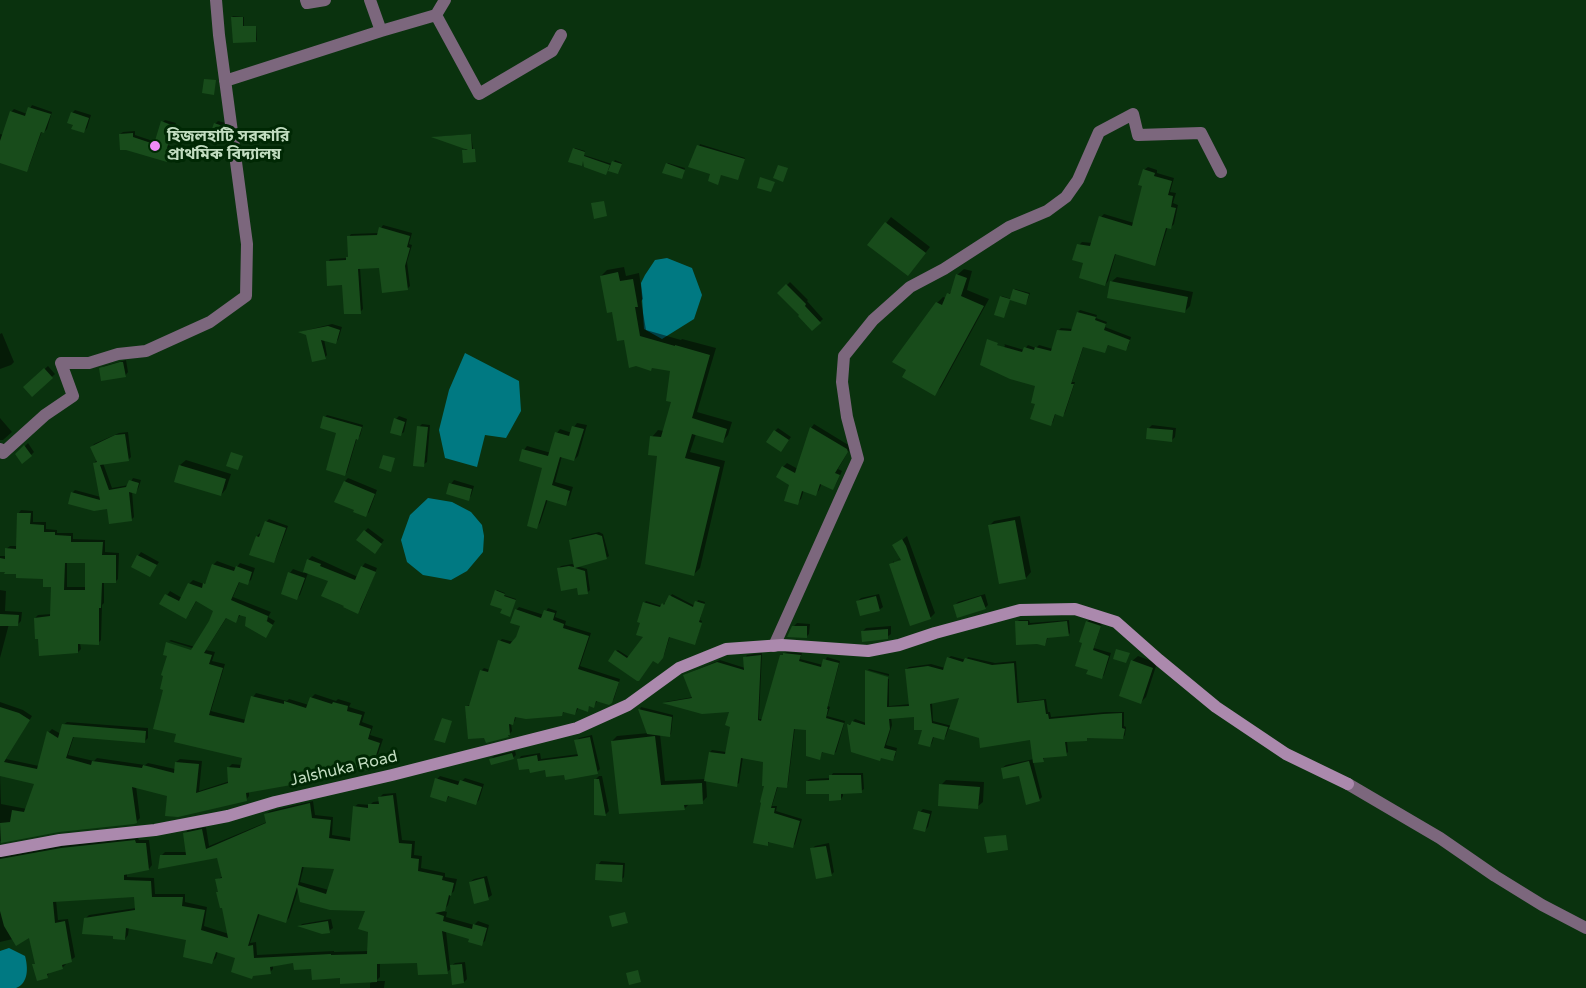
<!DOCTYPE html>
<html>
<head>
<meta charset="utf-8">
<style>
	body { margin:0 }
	canvas { display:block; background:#0a320e }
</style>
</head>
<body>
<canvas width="1586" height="988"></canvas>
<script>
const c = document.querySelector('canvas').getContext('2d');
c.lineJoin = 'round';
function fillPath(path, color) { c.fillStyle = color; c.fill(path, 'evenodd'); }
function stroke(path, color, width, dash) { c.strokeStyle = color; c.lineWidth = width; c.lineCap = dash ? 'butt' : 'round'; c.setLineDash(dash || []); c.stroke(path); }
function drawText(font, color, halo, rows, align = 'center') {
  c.font = font + ' "Varela Round","Noto Sans Bengali",sans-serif'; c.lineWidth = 6; c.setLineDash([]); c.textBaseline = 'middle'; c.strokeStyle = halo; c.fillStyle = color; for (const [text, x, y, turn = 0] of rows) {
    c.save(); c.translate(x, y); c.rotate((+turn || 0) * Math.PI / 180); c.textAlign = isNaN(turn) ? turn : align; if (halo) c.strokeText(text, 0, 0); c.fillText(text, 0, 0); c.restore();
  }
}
fillPath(new Path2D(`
	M 667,258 L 692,268 L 702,295 L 694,319 L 662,339 L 644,329 L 641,283 L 645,275 L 655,260 Z
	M 465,353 L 519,381 L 521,411 L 506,438 L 485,435 L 477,467 L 445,458 L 439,430 L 449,390 Z
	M 428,498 L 452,502 L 471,512 L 482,525 L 484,536 L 483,552 L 467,571 L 451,580 L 423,575 L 407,562 L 401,540 L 410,515 Z
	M 9,948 L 25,956 C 28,967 29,983 16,988 C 11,988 5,988 0,988 L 0,951 Z`), '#007982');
fillPath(new Path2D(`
	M 233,16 L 244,17 L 244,26 L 256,26 L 257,40 L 256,41 L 232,17 Z
	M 32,105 L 52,112 L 47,129 L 44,132 L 42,131 L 29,167 L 26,170 L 0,157 L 0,134 L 4,135 L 11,112 L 14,109 L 27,114 Z
	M 75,110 L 91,115 L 87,128 L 84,131 L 72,113 Z
	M 165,120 L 176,123 L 168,145 L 172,147 L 169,158 L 166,160 L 120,134 L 123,132 L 135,131 L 135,135 L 156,142 L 163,122 Z
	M 218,121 L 226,123 L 227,138 L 224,141 L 215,124 Z
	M 471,134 L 473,149 L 475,149 L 476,160 L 475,161 L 464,151 L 467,148 L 433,137 Z
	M 700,144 L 745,158 L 739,177 L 721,174 L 718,183 L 712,173 L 690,166 Z
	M 575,148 L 585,151 L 584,155 L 612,164 L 615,160 L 622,163 L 619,172 L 618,173 L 608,170 L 584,158 L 582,163 L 574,149 Z
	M 668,163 L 685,168 L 683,176 L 667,164 Z
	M 1148,167 L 1157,170 L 1157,173 L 1174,178 L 1170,192 L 1176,193 L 1173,203 L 1178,205 L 1174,224 L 1171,227 L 1168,226 L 1157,261 L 1154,264 L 1116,253 L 1108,281 L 1105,285 L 1085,262 L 1079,245 L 1082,242 L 1093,243 L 1101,217 L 1104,214 L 1134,223 L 1144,185 L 1144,170 Z
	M 891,217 L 930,247 L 913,269 L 869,245 Z
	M 383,225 L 412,233 L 409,244 L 412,245 L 407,262 L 410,286 L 407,289 L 380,267 L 360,268 L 363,309 L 360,312 L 344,284 L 328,262 L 330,259 L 347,258 L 349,256 L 349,237 L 351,234 L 379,233 L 381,228 Z
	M 624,267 L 626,276 L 639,273 L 643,299 L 641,301 L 646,330 L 681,340 L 682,339 L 716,348 L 697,412 L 732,422 L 728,435 L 722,442 L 696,434 L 690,452 L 725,461 L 700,568 L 693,575 L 659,454 L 652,437 L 658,430 L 664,431 L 673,401 L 672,370 L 653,367 L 651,370 L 625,338 L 601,276 L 607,270 Z
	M 964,269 L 972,271 L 967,290 L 989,299 L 941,387 L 935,394 L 937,303 L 943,297 L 946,298 L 953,289 L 957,275 Z
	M 1117,277 L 1193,292 L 1190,306 L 1184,312 L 1111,282 Z
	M 790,282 L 808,300 L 807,301 L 823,319 L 812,329 L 779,293 Z
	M 1015,289 L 1030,293 L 1027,302 L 1026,303 L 1010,298 L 1005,315 L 1001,297 L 1002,296 L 1011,299 Z
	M 1080,310 L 1097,315 L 1096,318 L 1107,322 L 1105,327 L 1131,337 L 1128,347 L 1126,349 L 1109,344 L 1105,352 L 1084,345 L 1072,382 L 1075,382 L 1065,413 L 1063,415 L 1056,412 L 1053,422 L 1051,424 L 1037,403 L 1037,385 L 988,341 L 1004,348 L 1005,345 L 1004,344 L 1024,350 L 1028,345 L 1036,348 L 1039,345 L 1053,349 L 1058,331 L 1061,328 L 1073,329 L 1078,312 Z
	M 332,324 L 342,327 L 338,340 L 335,342 L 324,339 L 327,355 L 325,358 L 307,334 L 300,332 Z
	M 2,333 L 14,362 L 11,365 L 0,369 L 0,334 Z
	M 126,360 L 128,372 L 125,376 L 101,369 L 104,366 Z
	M 48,366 L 55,374 L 32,395 L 25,387 Z
	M 327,415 L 363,425 L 360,436 L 357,438 L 347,472 L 345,474 L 337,432 L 325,417 Z
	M 399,416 L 407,419 L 404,432 L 400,435 L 396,419 Z
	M 0,418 L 12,432 L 3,440 L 0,440 Z
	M 577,423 L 587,425 L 578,456 L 574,460 L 562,456 L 555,482 L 573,487 L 569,500 L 565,504 L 548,499 L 540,523 L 537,527 L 544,467 L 524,450 L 527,446 L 551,453 L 557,433 L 560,429 L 572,433 L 574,427 Z
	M 422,424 L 430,425 L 427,462 L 423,465 L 419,427 Z
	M 814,424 L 850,446 L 851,447 L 838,469 L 842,471 L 836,484 L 832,488 L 822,483 L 819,490 L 816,494 L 804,490 L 801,499 L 797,503 L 791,484 L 783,467 L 787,463 L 798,469 L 811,428 Z
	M 1152,425 L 1176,428 L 1175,437 L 1172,440 L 1148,429 Z
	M 778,428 L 791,437 L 784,447 L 775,431 Z
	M 128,432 L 131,457 L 128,460 L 103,463 L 112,488 L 129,485 L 133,478 L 141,480 L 138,489 L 135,492 L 132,491 L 134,517 L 132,519 L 108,507 L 72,493 L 75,490 L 101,497 L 94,463 L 97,460 L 92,447 L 94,444 L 119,433 Z
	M 28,443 L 34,452 L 31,455 L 17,454 Z
	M 186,460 L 231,474 L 226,489 L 221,495 L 180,465 Z
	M 348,478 L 377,490 L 369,512 L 366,515 L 345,481 Z
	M 454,480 L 474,486 L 471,496 L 468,499 L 451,484 Z
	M 21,510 L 33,511 L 33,522 L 46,522 L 46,529 L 57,530 L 57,533 L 73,533 L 73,539 L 105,540 L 105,552 L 119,553 L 118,579 L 115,582 L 104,582 L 104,603 L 102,605 L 101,640 L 98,643 L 80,643 L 81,649 L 78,652 L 35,618 L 38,615 L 52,614 L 52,586 L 45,577 L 0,570 L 0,556 L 6,556 L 6,549 L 10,546 L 18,546 L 18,514 ZM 67,562 L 87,562 L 86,587 L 67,587 Z
	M 1020,516 L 1031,572 L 1026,578 L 989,526 L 994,521 Z
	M 269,519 L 288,526 L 276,558 L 274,561 L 251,554 L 257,536 L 260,533 L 262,534 L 266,522 Z
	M 368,528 L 384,540 L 377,549 L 365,531 Z
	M 599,532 L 603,534 L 609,556 L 606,558 L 576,566 L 587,569 L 590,590 L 588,592 L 578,586 L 559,568 L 561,566 L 572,564 L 575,565 L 570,540 L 572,538 Z
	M 907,536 L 935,613 L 930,618 L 891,565 L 894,561 L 894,564 L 907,556 L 895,561 L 901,558 L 894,546 Z
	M 141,552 L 159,562 L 150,575 L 138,556 Z
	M 312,556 L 358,577 L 362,567 L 365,563 L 377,568 L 361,609 L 357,612 L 330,580 L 308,573 L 300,595 L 297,598 L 290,573 L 293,569 L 304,573 L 308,560 Z
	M 217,561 L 236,568 L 240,563 L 255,568 L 251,580 L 247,583 L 240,581 L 233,597 L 271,612 L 268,617 L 275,621 L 266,636 L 247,615 L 241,614 L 236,621 L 227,617 L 206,650 L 215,652 L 212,661 L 225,664 L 211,711 L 246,720 L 253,697 L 256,693 L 287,701 L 289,699 L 309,705 L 311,698 L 315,694 L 336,701 L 338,699 L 351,703 L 349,707 L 365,712 L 362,722 L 373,726 L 370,735 L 383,739 L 378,754 L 374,757 L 371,766 L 368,770 L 345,762 L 345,769 L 342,772 L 310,774 L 311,777 L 307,781 L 249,791 L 249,796 L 246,800 L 169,795 L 136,786 L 140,818 L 137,821 L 58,830 L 0,841 L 0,702 L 23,710 L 32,716 L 6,759 L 39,766 L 49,732 L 52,729 L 61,734 L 63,725 L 67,722 L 148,728 L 148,738 L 144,742 L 74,736 L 68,755 L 94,761 L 97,758 L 145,765 L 148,763 L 175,769 L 176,762 L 180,759 L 202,761 L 199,791 L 230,781 L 229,767 L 232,764 L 242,765 L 243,757 L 176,741 L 199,650 L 169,641 L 171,640 L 195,647 L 215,611 L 197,600 L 189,614 L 161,604 L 170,591 L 182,598 L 189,584 L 193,580 L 204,584 L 207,581 L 213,565 ZM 0,774 L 36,782 L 27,809 L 1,804 Z
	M 0,590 L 6,591 L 5,611 L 22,612 L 21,621 L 18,624 L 9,624 L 0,658 Z
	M 497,590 L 505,593 L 504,595 L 516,599 L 510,615 L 504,608 L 496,591 Z
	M 672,594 L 695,606 L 698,600 L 705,602 L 700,620 L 702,621 L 696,642 L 670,636 L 664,655 L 654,659 L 640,678 L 616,651 L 618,650 L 629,657 L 645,636 L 644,603 L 646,601 L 662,606 L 665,603 L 666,604 Z
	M 879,594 L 883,607 L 879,610 L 858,601 L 861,598 Z
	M 985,594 L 988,605 L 985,608 L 955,605 L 958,602 Z
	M 519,607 L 544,615 L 548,608 L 557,611 L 555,617 L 566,621 L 565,625 L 591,633 L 580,666 L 620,679 L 614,699 L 611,702 L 598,700 L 594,706 L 590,705 L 587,710 L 579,707 L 575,714 L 564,712 L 561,715 L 516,715 L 515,721 L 511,723 L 512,731 L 508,736 L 467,706 L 471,704 L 481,671 L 484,668 L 490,670 L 500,641 L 502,639 L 514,642 L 522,625 L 516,610 Z
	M 1090,619 L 1102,623 L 1094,648 L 1111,653 L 1104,675 L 1102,677 L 1089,669 L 1084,642 L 1087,622 Z
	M 1019,620 L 1029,620 L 1030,623 L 1069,620 L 1070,633 L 1068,635 L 1048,637 L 1045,645 L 1017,622 Z
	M 797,623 L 810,624 L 809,634 L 806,637 L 793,627 Z
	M 891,626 L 891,634 L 887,637 L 863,631 L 866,628 Z
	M 787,652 L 802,653 L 800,659 L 823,665 L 827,657 L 840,661 L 828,706 L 830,707 L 827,716 L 845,721 L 836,752 L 833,754 L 823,751 L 820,758 L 807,728 L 795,727 L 788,784 L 786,787 L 778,786 L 772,806 L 777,806 L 776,811 L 802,819 L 795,844 L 793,846 L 770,841 L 767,844 L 765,761 L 743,757 L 739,783 L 736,785 L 706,780 L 707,797 L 702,802 L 690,803 L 684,809 L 612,741 L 617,736 L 649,733 L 640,709 L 641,707 L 673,715 L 671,734 L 669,736 L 660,734 L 665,781 L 706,779 L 710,752 L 712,750 L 726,752 L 732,726 L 731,711 L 702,713 L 665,702 L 693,697 L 686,674 L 720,660 L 745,668 L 745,658 L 747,655 L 762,653 L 759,719 L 763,719 L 782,655 Z
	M 951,656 L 966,660 L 968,657 L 995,663 L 1016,661 L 1019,702 L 1046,699 L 1048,712 L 1050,712 L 1051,717 L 1106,712 L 1124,712 L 1124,726 L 1126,727 L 1125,735 L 1123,738 L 1089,737 L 1086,739 L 1067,741 L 1068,752 L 1066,754 L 1045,756 L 1043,760 L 1033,761 L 1042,797 L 1039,800 L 1020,774 L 1002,768 L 1006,765 L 1034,759 L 1031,738 L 981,737 L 949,727 L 946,736 L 944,738 L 934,736 L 932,743 L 930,746 L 916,716 L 891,717 L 892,725 L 886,745 L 897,748 L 895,757 L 892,759 L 849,725 L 855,719 L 866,723 L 867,672 L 889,679 L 889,706 L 910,704 L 906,669 L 909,667 L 931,664 L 945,668 L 948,658 ZM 961,697 L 952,726 L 933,721 L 932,702 Z
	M 1138,656 L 1157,663 L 1146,697 L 1141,702 L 1132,661 Z
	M 869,669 L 889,674 L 889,676 L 868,670 Z
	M 592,735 L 600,769 L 597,772 L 565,773 L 519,759 L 521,756 L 540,753 L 541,759 L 579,754 L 576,741 L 579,738 Z
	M 515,751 L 516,755 L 513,758 L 491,759 L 494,756 Z
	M 833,773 L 863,773 L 864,789 L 861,791 L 843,792 L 843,796 L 841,799 L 831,792 L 807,781 L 810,779 L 831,778 L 831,776 Z
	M 440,776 L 461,782 L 465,778 L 484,784 L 479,800 L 476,803 L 450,795 L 446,801 L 437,779 Z
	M 599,776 L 602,776 L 609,811 L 606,814 L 595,814 L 595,780 Z
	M 946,780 L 984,782 L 983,802 L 977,807 L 941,785 Z
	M 396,793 L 402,840 L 415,841 L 414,855 L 422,856 L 421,868 L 445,873 L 445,877 L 457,879 L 454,891 L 451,894 L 448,905 L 443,911 L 447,912 L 446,917 L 474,925 L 478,921 L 489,925 L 485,941 L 481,944 L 471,938 L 446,931 L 450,967 L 455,963 L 465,962 L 467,979 L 464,982 L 452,968 L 447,972 L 419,961 L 380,962 L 380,977 L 376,981 L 385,981 L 384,988 L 370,988 L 370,983 L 373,981 L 341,977 L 295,961 L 273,965 L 273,969 L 270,972 L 237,958 L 218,951 L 216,958 L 212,962 L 188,939 L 129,927 L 128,935 L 125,939 L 115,935 L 85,919 L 89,915 L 136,908 L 135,895 L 56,900 L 58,920 L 68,919 L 75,957 L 71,960 L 65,962 L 66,964 L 62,968 L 51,971 L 47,976 L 34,965 L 36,962 L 30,935 L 0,942 L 0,855 L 6,856 L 66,845 L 138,838 L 139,840 L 149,840 L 152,865 L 149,869 L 127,873 L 127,877 L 154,878 L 155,894 L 185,894 L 185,902 L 207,907 L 204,926 L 229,934 L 217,880 L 223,876 L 218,856 L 161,856 L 165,852 L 188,852 L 185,834 L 188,830 L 206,827 L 209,846 L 267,822 L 266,814 L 270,811 L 313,801 L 315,815 L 333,817 L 332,835 L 351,838 L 354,807 L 358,804 L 370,805 L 373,802 L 380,801 L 379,798 L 383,794 ZM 304,866 L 336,868 L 329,890 L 300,882 ZM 299,887 L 367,910 L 369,951 L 334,952 L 334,951 L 257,955 L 256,942 L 250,943 L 260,913 L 286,921 L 289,918 Z
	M 923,809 L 932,811 L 928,827 L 925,830 L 920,812 Z
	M 829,843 L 834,872 L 831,875 L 812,849 L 815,846 Z
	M 601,861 L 625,863 L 624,877 L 621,880 L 598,865 Z
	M 487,876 L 492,895 L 488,898 L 470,882 L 474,879 Z
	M 331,919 L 333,928 L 329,931 L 300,926 L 302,924 Z`), '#0007');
fillPath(new Path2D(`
	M 231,17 L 243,17 L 243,26 L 256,26 L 256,42 L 233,43 Z
	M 204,79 L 216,80 L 214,95 L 202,93 Z
	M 28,107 L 51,114 L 44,133 L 41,132 L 27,172 L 0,163 L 0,141 L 10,111 L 25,116 Z
	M 71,112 L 89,118 L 84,133 L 71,129 L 73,125 L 67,123 Z
	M 161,121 L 174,126 L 167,148 L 171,149 L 167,162 L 126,150 L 120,150 L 119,134 L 133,133 L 133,137 L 154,144 Z
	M 214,123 L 223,126 L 224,143 L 209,138 Z
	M 471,134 L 472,149 L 475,149 L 476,162 L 463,163 L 462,150 L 468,150 L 431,137 Z
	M 697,145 L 745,159 L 738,180 L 721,175 L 718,185 L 708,181 L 710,174 L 688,167 Z
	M 573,148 L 585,152 L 584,156 L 610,165 L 606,175 L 584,167 L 583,161 L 582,166 L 568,162 Z
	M 612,161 L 622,164 L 618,174 L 608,171 Z
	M 666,163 L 685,170 L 682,179 L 662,173 Z
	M 778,165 L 788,168 L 783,182 L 773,178 Z
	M 1143,169 L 1155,173 L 1154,176 L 1172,181 L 1168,195 L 1173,196 L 1171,207 L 1176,208 L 1171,229 L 1166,228 L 1155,266 L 1115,254 L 1105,286 L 1079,278 L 1083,263 L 1072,260 L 1077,244 L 1090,246 L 1099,216 L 1132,226 L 1142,186 L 1138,185 Z
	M 760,177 L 775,182 L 771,192 L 757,188 Z
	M 604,201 L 607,216 L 594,219 L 591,203 Z
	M 885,222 L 926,253 L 908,276 L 867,245 Z
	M 379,227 L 410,236 L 407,247 L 410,248 L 405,266 L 408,290 L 382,293 L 379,268 L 358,269 L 361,314 L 344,314 L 342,285 L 327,286 L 326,261 L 346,260 L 346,257 L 348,257 L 347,236 L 377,235 Z
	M 618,272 L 620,281 L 633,279 L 638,307 L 635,307 L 640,336 L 675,346 L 675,345 L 710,355 L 692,418 L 727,429 L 723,443 L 692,434 L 685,458 L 720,467 L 694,576 L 645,564 L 657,456 L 648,455 L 650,436 L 661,437 L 671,402 L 666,401 L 670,371 L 652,368 L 651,371 L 636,366 L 629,368 L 624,340 L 617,341 L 612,312 L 607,313 L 600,276 Z
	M 956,274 L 967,278 L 961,296 L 984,306 L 935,396 L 902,377 L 906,370 L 892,362 L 936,302 L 942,305 L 947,293 L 950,294 Z
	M 1110,281 L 1188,297 L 1185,313 L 1107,298 Z
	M 786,284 L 806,304 L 805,306 L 821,323 L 812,331 L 798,316 L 799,315 L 777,293 Z
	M 1013,289 L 1029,294 L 1026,305 L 1010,300 L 1004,318 L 994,315 L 1000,296 L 1010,299 Z
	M 1077,312 L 1096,317 L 1095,320 L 1106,324 L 1104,330 L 1130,340 L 1126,351 L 1108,345 L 1105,353 L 1083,347 L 1071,384 L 1074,384 L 1063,417 L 1055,414 L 1051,426 L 1030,419 L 1035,404 L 1031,403 L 1035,386 L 1010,379 L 980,365 L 987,339 L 998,343 L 997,345 L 1022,352 L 1024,347 L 1034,350 L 1035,347 L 1051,351 L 1057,330 L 1071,331 Z
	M 328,326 L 340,330 L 336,344 L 321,340 L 326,359 L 312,362 L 306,335 L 298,332 Z
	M 120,362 L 123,362 L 126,377 L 101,381 L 99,368 Z
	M 44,368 L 53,378 L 32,397 L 23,387 Z
	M 323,416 L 362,427 L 358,440 L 356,439 L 345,476 L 326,470 L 336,433 L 320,428 Z
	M 394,418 L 405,422 L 401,436 L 390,433 Z
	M 417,426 L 428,427 L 424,467 L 413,466 Z
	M 572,426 L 584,429 L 574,461 L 560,457 L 552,485 L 570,491 L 566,506 L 546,500 L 537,529 L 527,526 L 542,468 L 519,461 L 522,449 L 548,456 L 555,432 L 569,436 Z
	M 810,427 L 847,449 L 848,452 L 835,473 L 840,475 L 833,490 L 820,484 L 816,496 L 802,491 L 798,505 L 784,501 L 789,485 L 776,477 L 782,466 L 795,473 Z
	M 1147,428 L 1173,430 L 1172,442 L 1146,439 Z
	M 774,430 L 789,440 L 781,452 L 766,442 Z
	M 125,434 L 129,461 L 100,465 L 109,490 L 126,487 L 129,480 L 139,483 L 136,494 L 129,492 L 132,521 L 109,524 L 107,509 L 94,511 L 68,504 L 71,492 L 100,500 L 93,463 L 97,462 L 90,447 L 115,435 Z
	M 24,445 L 32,456 L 22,464 L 15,454 Z
	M 231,452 L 243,456 L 238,470 L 226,466 Z
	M 383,455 L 395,458 L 391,472 L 379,468 Z
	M 179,465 L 226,479 L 221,496 L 174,482 Z
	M 344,481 L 375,494 L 366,517 L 353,512 L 354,510 L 334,502 Z
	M 449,483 L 472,489 L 469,501 L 446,494 Z
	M 17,513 L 31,513 L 30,524 L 44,525 L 44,532 L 55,532 L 55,535 L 71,536 L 71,542 L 103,542 L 102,555 L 116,555 L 116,583 L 102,583 L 101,608 L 99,608 L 99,645 L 78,644 L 78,653 L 39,656 L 38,639 L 35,639 L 34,618 L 50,616 L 51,587 L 43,587 L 43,579 L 16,578 L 16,574 L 4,574 L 5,572 L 0,572 L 0,558 L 5,559 L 5,548 L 16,549 ZM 65,563 L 85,563 L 85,590 L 64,590 Z
	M 1015,520 L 1026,579 L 999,584 L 988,525 Z
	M 265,521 L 286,528 L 274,563 L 249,555 L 256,536 L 259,537 Z
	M 364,530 L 382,544 L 375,554 L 356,540 Z
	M 596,534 L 602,536 L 607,559 L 575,568 L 585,571 L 588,594 L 578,595 L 577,588 L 561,591 L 557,568 L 569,566 L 574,567 L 569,540 Z
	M 902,539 L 906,546 L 931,619 L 910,626 L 889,564 L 901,560 L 892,545 Z
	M 137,555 L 157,565 L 150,577 L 131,567 Z
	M 307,559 L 321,564 L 320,566 L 355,580 L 361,566 L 376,572 L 358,614 L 343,607 L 344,606 L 321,596 L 328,581 L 303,572 Z
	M 212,564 L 234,571 L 236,566 L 252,572 L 248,585 L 239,582 L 231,600 L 268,616 L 267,621 L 265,620 L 273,625 L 266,638 L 245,626 L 246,617 L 239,615 L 236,623 L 226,618 L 204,653 L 212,655 L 209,664 L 223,668 L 209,715 L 244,723 L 251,696 L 284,704 L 284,701 L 306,708 L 310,697 L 332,704 L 333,702 L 348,706 L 347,711 L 362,715 L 359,725 L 371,729 L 368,739 L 380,743 L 375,759 L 372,758 L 368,771 L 342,763 L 342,774 L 307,775 L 308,782 L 246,793 L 247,801 L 178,817 L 165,816 L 167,796 L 132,787 L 137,823 L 134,824 L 59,832 L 1,843 L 0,823 L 10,822 L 12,810 L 24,812 L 34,784 L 0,776 L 0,707 L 19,713 L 30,720 L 4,762 L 37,769 L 47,731 L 58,738 L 62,724 L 146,731 L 145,743 L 73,737 L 66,758 L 91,765 L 92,761 L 142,768 L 143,765 L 174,773 L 175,762 L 199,764 L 196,793 L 228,783 L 227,767 L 240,768 L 242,758 L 174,742 L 176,734 L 153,729 L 163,690 L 160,689 L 163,676 L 161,675 L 167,656 L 163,655 L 166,642 L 191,650 L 209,621 L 213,611 L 196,601 L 186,619 L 159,604 L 165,594 L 179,601 L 188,583 L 202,588 L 203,583 L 205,584 Z
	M 288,572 L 305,578 L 297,600 L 281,594 Z
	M 495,590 L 505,594 L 504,596 L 516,600 L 510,617 L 500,613 L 502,609 L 490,605 Z
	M 669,595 L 693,607 L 695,601 L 705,604 L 699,622 L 702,623 L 695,645 L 669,637 L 663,658 L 658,664 L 653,661 L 639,681 L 637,681 L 608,661 L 615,650 L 627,658 L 643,637 L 636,635 L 640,623 L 637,622 L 643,602 L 660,607 L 662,603 L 664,605 Z
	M 876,596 L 880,611 L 860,616 L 856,601 Z
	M 981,596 L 986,609 L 957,618 L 953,605 Z
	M 515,609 L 541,618 L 544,610 L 555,613 L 553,620 L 564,624 L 563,628 L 589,636 L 578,669 L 619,682 L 612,703 L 609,705 L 596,701 L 594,708 L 589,706 L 588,712 L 577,708 L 575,715 L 563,712 L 562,716 L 526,719 L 515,717 L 513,725 L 509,724 L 510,735 L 508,735 L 509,737 L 486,743 L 484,738 L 468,739 L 465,706 L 469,706 L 480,670 L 488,672 L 498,640 L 510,644 L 516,637 L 520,626 L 510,623 Z
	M 0,614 L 19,615 L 18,626 L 0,626 Z
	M 1015,621 L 1028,621 L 1028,625 L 1067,621 L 1069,636 L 1047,638 L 1045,646 L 1037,644 L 1016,645 Z
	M 1086,621 L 1101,626 L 1093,650 L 1109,656 L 1102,679 L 1086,674 L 1088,670 L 1075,666 L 1082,643 L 1079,642 Z
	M 792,626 L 807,626 L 807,638 L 787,637 Z
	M 888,629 L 888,639 L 862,642 L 861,631 Z
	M 1116,649 L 1130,653 L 1126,663 L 1113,659 Z
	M 783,653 L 801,655 L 799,661 L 821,667 L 823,659 L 839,663 L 827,709 L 828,709 L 826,718 L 844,723 L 834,755 L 822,752 L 820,760 L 806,756 L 806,730 L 794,729 L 787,788 L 777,787 L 771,808 L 775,808 L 774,813 L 800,821 L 793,848 L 768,842 L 768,846 L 753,843 L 761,803 L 760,802 L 764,786 L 762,786 L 763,762 L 741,758 L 737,787 L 704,781 L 709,752 L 725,754 L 730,727 L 725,725 L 729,712 L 702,714 L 662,703 L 692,698 L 683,675 L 717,662 L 744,670 L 743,657 L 761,655 L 758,720 L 761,721 L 780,655 L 783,655 Z
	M 947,657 L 963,662 L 965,658 L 992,665 L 1014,663 L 1017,703 L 1044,700 L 1046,714 L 1048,714 L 1049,719 L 1103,714 L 1122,713 L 1122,728 L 1125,729 L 1123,739 L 1087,738 L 1087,741 L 1065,742 L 1067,756 L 1043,758 L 1044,762 L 1033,763 L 1030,740 L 980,748 L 979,738 L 949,729 L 959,698 L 930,704 L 932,723 L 948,727 L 944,740 L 933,737 L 930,747 L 918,744 L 922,730 L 914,730 L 914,717 L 889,719 L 890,729 L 884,748 L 896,751 L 893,761 L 881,758 L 880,761 L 851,752 L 847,724 L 850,725 L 852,721 L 865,725 L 865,670 L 888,677 L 887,707 L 909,706 L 905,669 L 928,666 L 943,670 Z
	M 1131,660 L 1153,668 L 1141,704 L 1119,696 Z
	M 638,709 L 672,717 L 670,737 L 647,734 Z
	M 442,718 L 452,721 L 445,743 L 434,740 Z
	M 655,736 L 661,785 L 702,783 L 703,804 L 684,805 L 685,810 L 619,814 L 611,741 Z
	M 590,737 L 598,774 L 565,780 L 564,775 L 546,777 L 545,770 L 530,773 L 529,769 L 519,770 L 517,759 L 537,755 L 538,761 L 578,756 L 574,740 Z
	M 512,753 L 514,759 L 491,765 L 489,759 Z
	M 1029,761 L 1040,801 L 1026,805 L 1019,776 L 1003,779 L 1001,768 Z
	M 829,775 L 861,775 L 862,793 L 841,794 L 841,800 L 829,801 L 829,794 L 806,794 L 806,781 L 829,780 Z
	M 435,778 L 458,785 L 460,780 L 482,787 L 476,805 L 448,796 L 446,802 L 430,797 Z
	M 594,779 L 599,779 L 606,816 L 594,815 Z
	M 939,784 L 980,787 L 978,809 L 938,806 Z
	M 393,795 L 399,843 L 412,844 L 411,858 L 419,859 L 418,871 L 443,876 L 442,880 L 454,883 L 451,896 L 449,895 L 445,911 L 435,913 L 444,916 L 443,921 L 472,929 L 473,924 L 487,928 L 482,946 L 468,942 L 469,939 L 442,931 L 448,974 L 418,975 L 417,963 L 377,964 L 377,982 L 340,984 L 340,978 L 312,980 L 311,969 L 294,970 L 293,963 L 270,967 L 271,974 L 253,976 L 252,979 L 231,972 L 235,958 L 216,952 L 212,964 L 183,957 L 186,940 L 126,928 L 125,940 L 113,939 L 113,936 L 82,934 L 84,918 L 135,910 L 134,897 L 53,902 L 55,923 L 65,921 L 72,962 L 62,965 L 63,969 L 47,974 L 48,978 L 37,981 L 32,964 L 35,964 L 29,938 L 16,946 L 4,926 L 0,911 L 0,859 L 61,848 L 135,840 L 136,843 L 146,843 L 149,870 L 124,875 L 124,880 L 151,881 L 152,897 L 183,897 L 182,906 L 205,910 L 201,930 L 228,938 L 222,908 L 220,908 L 216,892 L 218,892 L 215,879 L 222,878 L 217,858 L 158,869 L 160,855 L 186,855 L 183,833 L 202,829 L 206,849 L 266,823 L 264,814 L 310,803 L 312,818 L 331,820 L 329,838 L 350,841 L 353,806 L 368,808 L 368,804 L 379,804 L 378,797 ZM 302,867 L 334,869 L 326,894 L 298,885 ZM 297,887 L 300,902 L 330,910 L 365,911 L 358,929 L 368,932 L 367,954 L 331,955 L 331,954 L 254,958 L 253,945 L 248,946 L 258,914 L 286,923 Z
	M 918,811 L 930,814 L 925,832 L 913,829 Z
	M 1006,835 L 1008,850 L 987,853 L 984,837 Z
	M 826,846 L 832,876 L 816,879 L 810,848 Z
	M 596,864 L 623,865 L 622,882 L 595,880 Z
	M 484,878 L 489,900 L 474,904 L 469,882 Z
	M 625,912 L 628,923 L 612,927 L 609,916 Z
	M 328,921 L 330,933 L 322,934 L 297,926 Z
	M 462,964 L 464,983 L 452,985 L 450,965 Z
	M 638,970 L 641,982 L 629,985 L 626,973 Z`), '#184c1b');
stroke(new Path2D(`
	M 306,0 L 307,3 L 325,0
	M 436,15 L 445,0
	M 381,31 L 436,15 L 479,94 L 552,51 L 561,35
	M 225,81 L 381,31 L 370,0
	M 0,449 L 3,453 L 45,415 L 73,396 L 61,363 L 89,363 L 118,354 L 146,351 L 210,322 L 246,296 L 247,244 L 219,35 L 216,0
	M 774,646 L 858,459 L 847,417 L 842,382 L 844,356 L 873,320 L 910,287 L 944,269 L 1009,227 L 1047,211 L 1066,197 L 1078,180 L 1099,132 L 1133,114 L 1138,135 L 1201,133 L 1221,172
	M 1348,784 L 1440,838 L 1495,876 L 1542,905 L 1586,928`), '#7c677d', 12);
stroke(new Path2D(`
	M 0,851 L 60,840 L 155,830 L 228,816 L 275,802 L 392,775 L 577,728 L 628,705 L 679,668 L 726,649 L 782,645 L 868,651 L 899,645 L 935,633 L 1020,610 L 1075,609 L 1116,622 L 1159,660 L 1216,707 L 1286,754 L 1348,784`), '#ab89ad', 12);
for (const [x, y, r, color] of [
	[155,146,6,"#ef8bf7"]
]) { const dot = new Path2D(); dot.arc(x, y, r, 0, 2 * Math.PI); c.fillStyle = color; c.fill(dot); stroke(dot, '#002804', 2); }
drawText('bold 16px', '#c1dcc0', '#002804', [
	["হিজলহাটি সরকারি",167,137],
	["প্রাথমিক বিদ্যালয়",167,155]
], 'left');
drawText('16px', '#c1dcc0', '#002804', [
	["Jalshuka Road",344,769,-13]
]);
</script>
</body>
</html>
